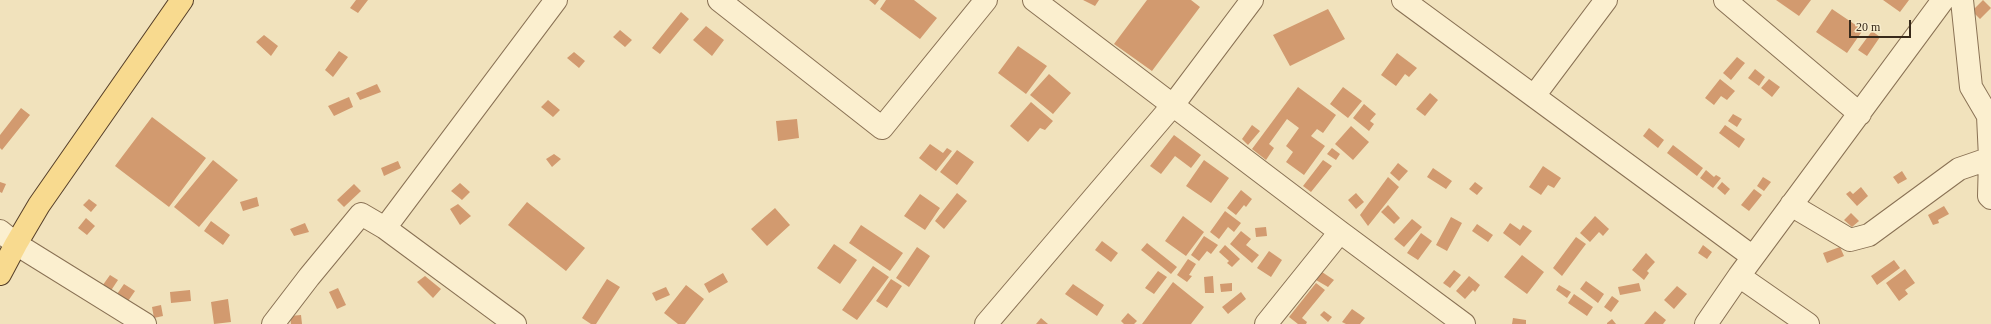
<!DOCTYPE html>
<html>
<head>
<meta charset="utf-8">
<style>
	body { margin:0 }
	#map { position:relative; width:1991px; height:324px; overflow:hidden; background:#f1e2bc; font-family:"Times New Roman",serif }
	canvas { display:block }
	.scale { position:absolute; left:1849px; top:20px; width:62px; height:18px; box-sizing:border-box; border:2px solid #37291a; border-top:0; padding-left:5px; font-size:12px; line-height:14px; white-space:nowrap; color:#37291a; -webkit-text-stroke:3px #f8eccc; paint-order:stroke }
</style>
</head>
<body>
<div id="map">
<canvas width="1991" height="324"></canvas>
<div class="scale">20 m</div>
</div>
<script>
const c = document.querySelector('canvas').getContext('2d');
c.lineJoin = 'round';
function fillPath(path, color) { c.fillStyle = color; c.fill(path, 'evenodd'); }
function stroke(path, color, width, dash) { c.strokeStyle = color; c.lineWidth = width; c.lineCap = dash ? 'butt' : 'round'; c.setLineDash(dash || []); c.stroke(path); }
fillPath(new Path2D(`
	M 356,0 L 368,0 L 358,13 L 350,8 Z
	M 869,0 L 879,0 L 875,5 Z
	M 886,0 L 914,0 L 937,18 L 920,39 L 880,9 Z
	M 1083,0 L 1099,0 L 1095,6 Z
	M 1147,0 L 1191,0 L 1200,7 L 1152,71 L 1114,44 Z
	M 1776,0 L 1811,0 L 1799,16 Z
	M 1883,0 L 1909,0 L 1900,12 Z
	M 1983,0 L 1991,8 L 1980,19 L 1972,11 Z
	M 1328,9 L 1345,39 L 1290,66 L 1273,35 Z
	M 1832,9 L 1863,30 L 1847,53 L 1816,32 Z
	M 681,12 L 689,19 L 660,54 L 652,48 Z
	M 706,26 L 724,40 L 712,56 L 693,40 Z
	M 620,30 L 632,40 L 625,47 L 613,37 Z
	M 1872,31 L 1880,37 L 1867,56 L 1858,50 Z
	M 264,35 L 278,46 L 271,56 L 256,42 Z
	M 1018,46 L 1047,66 L 1026,94 L 998,73 Z
	M 339,51 L 348,57 L 333,77 L 325,70 Z
	M 574,52 L 585,61 L 579,68 L 567,58 Z
	M 1397,53 L 1417,68 L 1409,77 L 1405,74 L 1396,86 L 1381,75 Z
	M 1737,57 L 1745,63 L 1731,80 L 1723,73 Z
	M 1755,69 L 1765,77 L 1759,86 L 1748,78 Z
	M 1049,74 L 1071,93 L 1053,114 L 1030,95 Z
	M 1720,79 L 1735,91 L 1727,100 L 1721,96 L 1714,105 L 1705,98 Z
	M 1769,79 L 1780,87 L 1772,97 L 1761,88 Z
	M 377,84 L 381,92 L 360,100 L 356,93 Z
	M 1298,87 L 1336,115 L 1323,133 L 1317,129 L 1311,136 L 1325,146 L 1304,175 L 1286,162 L 1293,152 L 1286,146 L 1299,128 L 1287,119 L 1269,144 L 1274,148 L 1266,160 L 1252,149 Z
	M 1343,87 L 1362,101 L 1348,118 L 1330,104 Z
	M 1430,93 L 1438,100 L 1425,116 L 1416,109 Z
	M 349,97 L 353,107 L 334,116 L 328,106 Z
	M 548,100 L 560,110 L 553,117 L 541,107 Z
	M 1031,102 L 1053,121 L 1045,130 L 1040,128 L 1028,142 L 1010,126 Z
	M 1364,104 L 1376,114 L 1370,121 L 1374,124 L 1369,131 L 1353,118 Z
	M 21,108 L 30,115 L 2,150 L 0,148 L 0,135 Z
	M 1733,114 L 1742,119 L 1737,127 L 1728,121 Z
	M 152,117 L 206,158 L 169,207 L 115,166 Z
	M 797,119 L 799,138 L 778,141 L 776,121 Z
	M 1252,125 L 1260,131 L 1248,145 L 1242,139 Z
	M 1725,125 L 1745,139 L 1739,148 L 1719,133 Z
	M 1351,126 L 1369,142 L 1353,160 L 1335,144 Z
	M 1649,128 L 1664,140 L 1658,148 L 1643,136 Z
	M 1174,135 L 1201,155 L 1191,168 L 1175,156 L 1161,174 L 1150,166 Z
	M 930,144 L 943,153 L 947,148 L 952,151 L 936,171 L 919,158 Z
	M 1673,145 L 1703,168 L 1697,176 L 1667,153 Z
	M 1332,148 L 1340,154 L 1336,160 L 1327,154 Z
	M 957,150 L 974,162 L 957,185 L 940,172 Z
	M 554,154 L 561,159 L 552,167 L 546,159 Z
	M 213,160 L 238,180 L 199,227 L 174,207 Z
	M 1204,160 L 1229,178 L 1211,203 L 1186,186 Z
	M 1323,160 L 1332,166 L 1311,192 L 1303,186 Z
	M 398,161 L 401,168 L 384,176 L 381,168 Z
	M 1398,163 L 1408,171 L 1399,181 L 1390,173 Z
	M 1543,166 L 1561,178 L 1554,188 L 1548,185 L 1541,195 L 1529,187 Z
	M 1433,168 L 1452,181 L 1446,189 L 1427,177 Z
	M 1706,170 L 1714,177 L 1716,175 L 1721,178 L 1713,188 L 1700,178 Z
	M 1902,171 L 1907,179 L 1898,184 L 1893,177 Z
	M 1388,177 L 1399,187 L 1368,226 L 1360,215 Z
	M 1763,177 L 1771,182 L 1764,191 L 1757,186 Z
	M 0,182 L 6,184 L 2,193 L 0,192 Z
	M 1475,182 L 1483,188 L 1477,195 L 1469,189 Z
	M 1722,182 L 1730,189 L 1725,195 L 1717,188 Z
	M 460,183 L 470,192 L 462,200 L 451,191 Z
	M 354,184 L 361,191 L 344,207 L 337,200 Z
	M 1861,187 L 1868,196 L 1857,206 L 1846,194 L 1850,191 L 1853,194 Z
	M 1754,189 L 1762,195 L 1749,211 L 1741,205 Z
	M 1241,190 L 1252,199 L 1246,207 L 1244,205 L 1236,215 L 1227,208 Z
	M 957,193 L 967,201 L 944,229 L 935,221 Z
	M 1356,193 L 1364,202 L 1356,209 L 1348,200 Z
	M 920,194 L 940,208 L 925,230 L 904,216 Z
	M 257,197 L 259,206 L 243,211 L 240,202 Z
	M 89,199 L 97,205 L 91,212 L 83,205 Z
	M 527,202 L 585,248 L 566,271 L 508,225 Z
	M 458,204 L 471,216 L 460,225 L 450,209 Z
	M 1388,205 L 1400,218 L 1394,224 L 1381,212 Z
	M 1944,206 L 1949,214 L 1938,220 L 1939,223 L 1933,225 L 1928,215 Z
	M 775,208 L 790,225 L 767,246 L 751,229 Z
	M 1225,211 L 1241,223 L 1234,232 L 1228,227 L 1219,239 L 1210,232 Z
	M 1851,213 L 1859,221 L 1852,227 L 1844,220 Z
	M 1183,216 L 1204,232 L 1186,256 L 1165,241 Z
	M 1595,216 L 1609,229 L 1603,236 L 1599,232 L 1590,242 L 1580,233 Z
	M 1451,217 L 1462,223 L 1447,251 L 1436,245 Z
	M 86,218 L 95,226 L 87,235 L 78,228 Z
	M 1412,219 L 1422,227 L 1404,247 L 1394,239 Z
	M 211,221 L 230,235 L 223,245 L 204,231 Z
	M 305,223 L 309,232 L 294,236 L 290,229 Z
	M 1510,223 L 1520,230 L 1523,225 L 1532,231 L 1520,246 L 1503,233 Z
	M 1477,224 L 1493,235 L 1488,242 L 1472,231 Z
	M 861,225 L 903,253 L 890,271 L 849,243 Z
	M 1266,227 L 1267,236 L 1256,237 L 1255,228 Z
	M 1241,231 L 1251,239 L 1246,245 L 1259,255 L 1252,263 L 1230,244 Z
	M 1421,233 L 1432,241 L 1418,260 L 1407,253 Z
	M 1204,236 L 1218,245 L 1211,254 L 1207,251 L 1199,261 L 1191,255 Z
	M 1576,237 L 1586,244 L 1562,276 L 1553,268 Z
	M 1102,241 L 1118,253 L 1111,262 L 1095,250 Z
	M 1147,243 L 1177,267 L 1171,274 L 1141,250 Z
	M 834,244 L 857,260 L 840,284 L 817,268 Z
	M 1225,245 L 1240,259 L 1232,267 L 1227,263 L 1229,261 L 1219,252 Z
	M 1703,245 L 1712,252 L 1707,259 L 1698,253 Z
	M 917,247 L 930,256 L 909,287 L 896,278 Z
	M 1840,247 L 1844,256 L 1827,263 L 1823,253 Z
	M 1269,251 L 1282,260 L 1271,277 L 1257,268 Z
	M 1646,253 L 1655,262 L 1647,271 L 1649,273 L 1644,280 L 1632,270 Z
	M 1522,255 L 1544,272 L 1527,294 L 1504,277 Z
	M 1188,259 L 1196,264 L 1189,275 L 1192,276 L 1187,282 L 1177,275 Z
	M 1894,260 L 1900,268 L 1877,285 L 1871,276 Z
	M 873,266 L 889,277 L 857,320 L 842,310 Z
	M 1905,269 L 1915,283 L 1905,290 L 1908,294 L 1899,301 L 1886,283 Z
	M 1454,270 L 1461,275 L 1450,288 L 1443,283 Z
	M 1158,271 L 1167,277 L 1154,294 L 1145,288 Z
	M 1322,272 L 1334,280 L 1328,287 L 1316,280 Z
	M 723,273 L 728,282 L 709,293 L 704,284 Z
	M 110,275 L 118,280 L 108,295 L 100,289 Z
	M 425,276 L 441,289 L 433,298 L 417,282 Z
	M 1213,276 L 1214,293 L 1205,293 L 1204,277 Z
	M 1469,276 L 1480,285 L 1475,292 L 1473,290 L 1465,299 L 1456,291 Z
	M 607,279 L 620,287 L 596,324 L 591,324 L 582,318 Z
	M 891,279 L 902,286 L 887,308 L 876,301 Z
	M 1586,281 L 1604,294 L 1598,303 L 1580,289 Z
	M 1173,282 L 1204,307 L 1191,324 L 1142,324 Z
	M 1232,283 L 1232,291 L 1221,292 L 1220,284 Z
	M 1316,283 L 1325,290 L 1302,318 L 1307,322 L 1306,324 L 1298,324 L 1289,317 Z
	M 1639,283 L 1641,291 L 1620,295 L 1618,287 Z
	M 124,284 L 135,291 L 126,304 L 115,297 Z
	M 1073,284 L 1104,305 L 1097,316 L 1065,294 Z
	M 686,285 L 704,299 L 685,324 L 678,324 L 664,313 Z
	M 1559,285 L 1571,292 L 1567,298 L 1556,290 Z
	M 1677,286 L 1687,294 L 1674,309 L 1664,300 Z
	M 666,287 L 670,295 L 656,301 L 652,293 Z
	M 338,288 L 346,305 L 337,309 L 329,292 Z
	M 190,290 L 191,301 L 171,303 L 170,292 Z
	M 1241,292 L 1246,299 L 1228,314 L 1222,307 Z
	M 1574,294 L 1593,307 L 1587,316 L 1568,303 Z
	M 1612,296 L 1619,301 L 1611,312 L 1604,307 Z
	M 228,299 L 231,322 L 214,324 L 211,302 Z
	M 161,305 L 163,316 L 154,318 L 152,307 Z
	M 1352,309 L 1365,318 L 1360,324 L 1346,324 L 1342,322 Z
	M 1324,311 L 1332,317 L 1328,322 L 1320,315 Z
	M 1655,311 L 1666,320 L 1663,324 L 1644,324 Z
	M 1128,313 L 1137,321 L 1134,324 L 1124,324 L 1121,321 Z
	M 301,315 L 302,324 L 291,324 L 290,316 Z
	M 1041,318 L 1048,324 L 1036,324 Z
	M 1513,318 L 1526,320 L 1526,324 L 1512,324 Z
	M 1612,319 L 1616,324 L 1607,324 L 1607,323 Z`), '#d29a6f');
const minor = new Path2D(`
	M 719,0 L 882,128 L 986,0
	M 1034,0 L 1340,232 L 1464,324
	M 1403,0 L 1753,257
	M 1725,0 L 1860,114
	M 1962,0 L 1971,87 L 1988,116 L 1990,158 L 1989,196 L 1991,198
	M 1534,96 L 1606,0
	M 1791,205 L 1850,240 L 1869,235 L 1959,169 L 1991,158
	M 385,228 L 515,324
	M 0,231 L 16,244 L 145,324
	M 1739,276 L 1808,324
	M 273,324 L 309,277 L 361,214 L 385,228 L 556,0
	M 986,324 L 1173,105 L 1252,0
	M 1266,324 L 1340,232
	M 1706,324 L 1739,276 L 1943,0`);
const major = new Path2D(`
	M 0,274 L 16,244 L 39,205 L 182,0`);
stroke(minor, '#897154', 24);
stroke(major, '#563f29', 24);
stroke(minor, '#fbefcf', 22);
stroke(major, '#f8da8f', 22);
</script>
</body>
</html>
